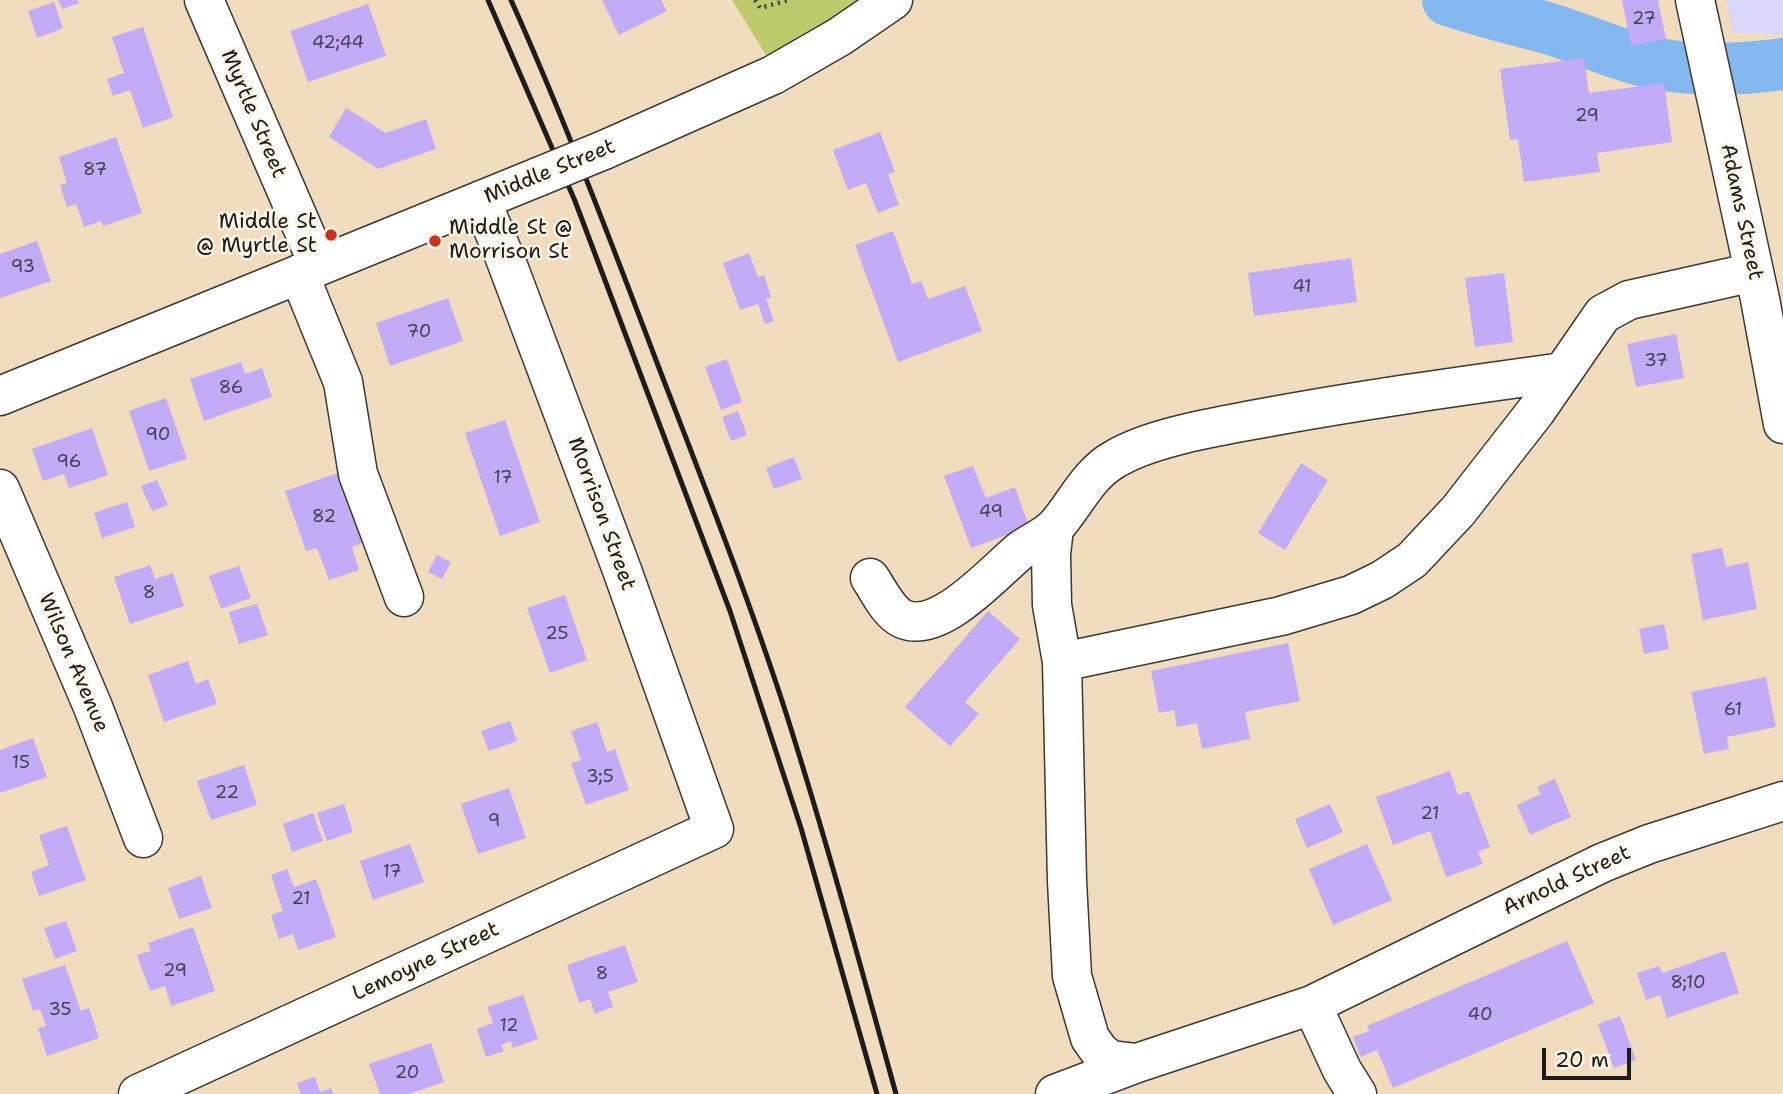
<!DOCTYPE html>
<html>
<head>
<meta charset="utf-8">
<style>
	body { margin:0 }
	#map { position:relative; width:1783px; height:1094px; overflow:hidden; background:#f1ddbd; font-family:"Shantell Sans",sans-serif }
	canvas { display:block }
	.scale { position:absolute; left:1542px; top:1048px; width:89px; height:32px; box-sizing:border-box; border:4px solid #1c1c1c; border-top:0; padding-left:9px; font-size:21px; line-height:24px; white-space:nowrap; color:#1c1c1c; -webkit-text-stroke:5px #fcf5e5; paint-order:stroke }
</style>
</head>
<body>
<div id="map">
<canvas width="1783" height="1094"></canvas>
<div class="scale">20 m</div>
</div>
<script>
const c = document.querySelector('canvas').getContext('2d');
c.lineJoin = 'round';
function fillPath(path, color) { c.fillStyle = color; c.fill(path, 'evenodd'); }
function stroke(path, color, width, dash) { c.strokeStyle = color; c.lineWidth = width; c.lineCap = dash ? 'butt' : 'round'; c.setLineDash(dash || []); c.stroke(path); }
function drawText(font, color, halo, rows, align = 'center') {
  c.font = font + ' "Shantell Sans",sans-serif'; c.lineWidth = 5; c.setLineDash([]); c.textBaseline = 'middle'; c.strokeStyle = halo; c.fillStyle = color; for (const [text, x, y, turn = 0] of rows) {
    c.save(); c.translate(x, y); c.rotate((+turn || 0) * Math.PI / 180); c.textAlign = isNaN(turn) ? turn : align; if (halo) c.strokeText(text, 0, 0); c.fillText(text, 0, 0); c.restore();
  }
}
fillPath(new Path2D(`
	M 1726,0 L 1783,0 L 1783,35 L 1733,33 Z`), '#d8d7f8');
fillPath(new Path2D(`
	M 732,0 L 871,0 L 777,73 Z`), '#becb6d');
stroke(new Path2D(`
	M 1448,0 C 1481,11 1514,19 1547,28 C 1581,38 1614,54 1649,62 C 1693,72 1739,70 1783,64`), '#83b8f1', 52);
fillPath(new Path2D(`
	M 58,0 L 78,0 L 79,3 L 62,9 Z
	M 602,0 L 661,0 L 667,11 L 619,35 Z
	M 1622,0 L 1658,0 L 1666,39 L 1631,46 Z
	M 54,2 L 63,28 L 37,38 L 28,11 Z
	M 368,4 L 386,56 L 308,82 L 290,31 Z
	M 143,27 L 173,117 L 143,128 L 130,90 L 113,96 L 107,79 L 124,73 L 112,37 Z
	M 1584,58 L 1589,93 L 1664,83 L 1672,142 L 1597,153 L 1600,172 L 1524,182 L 1518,139 L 1510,140 L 1500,69 Z
	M 346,108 L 386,133 L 426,119 L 436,149 L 378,169 L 329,137 Z
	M 880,132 L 895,172 L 888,174 L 899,205 L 878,213 L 866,183 L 848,190 L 833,150 Z
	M 116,137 L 142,213 L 103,226 L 101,221 L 84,227 L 76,204 L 67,207 L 60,185 L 67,183 L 59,157 Z
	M 893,231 L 912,284 L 921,281 L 928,299 L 965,286 L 982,331 L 898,362 L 855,245 Z
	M 37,241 L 51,281 L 0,298 L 0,254 Z
	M 749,253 L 758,277 L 764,275 L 771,297 L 766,299 L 774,321 L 765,324 L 758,304 L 740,310 L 723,263 Z
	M 1351,258 L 1357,302 L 1254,316 L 1248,273 Z
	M 1504,273 L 1513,342 L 1475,347 L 1465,278 Z
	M 448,298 L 463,341 L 390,366 L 376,323 Z
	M 1676,334 L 1684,378 L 1636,387 L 1627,344 Z
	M 727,359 L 742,402 L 721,410 L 705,367 Z
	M 241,362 L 245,374 L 262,368 L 272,397 L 204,421 L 190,379 Z
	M 166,398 L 187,459 L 149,471 L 129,411 Z
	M 738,411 L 747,435 L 731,441 L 722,417 Z
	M 505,420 L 540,522 L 500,536 L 465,433 Z
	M 92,428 L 108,475 L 69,488 L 64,474 L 43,481 L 32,449 Z
	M 794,457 L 802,479 L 774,489 L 766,468 Z
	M 1301,463 L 1328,480 L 1285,550 L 1258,533 Z
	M 973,466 L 986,498 L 1015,487 L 1029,527 L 971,548 L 944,476 Z
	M 338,473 L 362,543 L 352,547 L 359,570 L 329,580 L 317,548 L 306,551 L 285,491 Z
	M 157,480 L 168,505 L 152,511 L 141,486 Z
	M 127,502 L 135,527 L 102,538 L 94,513 Z
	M 1722,548 L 1726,567 L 1748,562 L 1757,609 L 1703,620 L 1691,554 Z
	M 437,555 L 451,562 L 442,579 L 428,572 Z
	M 150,565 L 155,579 L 173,573 L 184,606 L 130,624 L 114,577 Z
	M 239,566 L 251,598 L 221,609 L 209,576 Z
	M 565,595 L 587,660 L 550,673 L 527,608 Z
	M 257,604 L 268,635 L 239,644 L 229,612 Z
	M 988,611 L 1020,639 L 965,702 L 979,714 L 950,746 L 905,707 Z
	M 1664,624 L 1669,649 L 1644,654 L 1639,629 Z
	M 1288,643 L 1300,701 L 1245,712 L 1250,739 L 1202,749 L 1197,723 L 1177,727 L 1174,710 L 1159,713 L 1151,671 Z
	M 188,661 L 196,684 L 208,679 L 217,704 L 164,722 L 148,675 Z
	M 1766,677 L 1776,727 L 1727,737 L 1729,749 L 1704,754 L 1691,692 Z
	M 510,721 L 517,741 L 489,751 L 481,731 Z
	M 597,722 L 607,752 L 615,749 L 629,790 L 586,805 L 571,763 L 581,760 L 571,731 Z
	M 33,738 L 47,777 L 0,793 L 0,750 Z
	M 244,765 L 257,805 L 211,820 L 197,781 Z
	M 1450,771 L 1458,795 L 1469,791 L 1490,847 L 1478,852 L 1483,864 L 1446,877 L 1430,831 L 1393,845 L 1376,797 Z
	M 1555,779 L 1571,817 L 1530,835 L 1517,805 L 1541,794 L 1537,787 Z
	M 509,788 L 526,838 L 478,854 L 461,804 Z
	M 344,804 L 353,832 L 327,841 L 317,813 Z
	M 1330,804 L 1343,832 L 1307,848 L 1295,819 Z
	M 313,813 L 323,841 L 292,852 L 283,824 Z
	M 67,826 L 86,880 L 39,896 L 31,872 L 49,865 L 39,835 Z
	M 410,844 L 424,882 L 373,900 L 360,861 Z
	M 1367,844 L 1392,900 L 1333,925 L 1309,869 Z
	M 287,869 L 294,887 L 316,879 L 336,937 L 298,950 L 293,934 L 279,939 L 271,915 L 283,911 L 271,875 Z
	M 201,876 L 212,908 L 179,919 L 168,888 Z
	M 66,921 L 77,951 L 55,959 L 44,928 Z
	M 193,927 L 215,991 L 171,1006 L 165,986 L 150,991 L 137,955 L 151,951 L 148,943 Z
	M 1567,941 L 1594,1003 L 1393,1088 L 1377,1050 L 1361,1057 L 1353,1037 L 1369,1031 L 1367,1026 Z
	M 625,945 L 638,982 L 608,992 L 613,1007 L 595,1014 L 590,999 L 579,1003 L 567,965 Z
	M 1725,951 L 1739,993 L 1667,1018 L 1660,995 L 1646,1000 L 1637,973 L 1659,966 L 1662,973 Z
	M 65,965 L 81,1011 L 89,1008 L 99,1038 L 47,1056 L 38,1028 L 46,1026 L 40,1009 L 33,1011 L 22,979 Z
	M 523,995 L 538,1039 L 513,1048 L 511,1041 L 501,1045 L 504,1051 L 486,1057 L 477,1029 L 493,1023 L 487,1007 Z
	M 1620,1016 L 1636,1060 L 1614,1068 L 1598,1024 Z
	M 431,1043 L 444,1082 L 409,1094 L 380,1094 L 369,1064 Z
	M 315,1077 L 320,1092 L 331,1088 L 333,1094 L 301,1094 L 297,1083 Z`), '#c2abf7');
const minor = new Path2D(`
	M 204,0 L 319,266
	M 1695,0 L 1760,299 L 1783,424
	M 604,150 L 773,75 L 839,37 L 893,0
	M 299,274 L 343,382 L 358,474 L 404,597
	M 0,396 L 538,177
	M 0,489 L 93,707 L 143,838
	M 1054,528 L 1051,554 L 1052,605 L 1062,662 L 1067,881 L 1072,976 L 1090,1038 L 1100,1052 L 1111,1060 L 1137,1063 L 1312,1005 L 1602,863 L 1649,844 L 1783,801
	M 870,578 C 879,591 888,612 903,619 C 940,635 994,572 1021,550 C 1032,542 1047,536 1056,526 C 1076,503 1088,474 1115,459 C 1152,437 1216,427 1258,419 C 1360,400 1461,386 1563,372
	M 1062,662 L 1281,616 L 1351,595 L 1382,580 L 1412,560 L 1458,511 L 1536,411 L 1603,314 L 1629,300 L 1754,272
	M 1312,1005 L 1342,1070 L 1357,1094
	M 138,1094 L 714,829 L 622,570 L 505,258 L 481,200
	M 1055,1094 L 1137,1063`);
stroke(minor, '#3c3934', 41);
stroke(new Path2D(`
	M 755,0 L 760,8 L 789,0`), '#3c3934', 4.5, [2, 5]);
stroke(minor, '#fff', 38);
stroke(new Path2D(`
	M 488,0 L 575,201 L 730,611 L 801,828 L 877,1094
	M 511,0 C 565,121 612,244 659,368 C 703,482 748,596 786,713 C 826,839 861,967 896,1094`), '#1c1c1c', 5);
const minorBridge = new Path2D(`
	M 538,177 L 604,150`);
stroke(minorBridge, '#3c3934', 41, []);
stroke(minorBridge, '#fff', 38);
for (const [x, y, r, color] of [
	[331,235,7,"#c8321e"],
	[435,241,7,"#c8321e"]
]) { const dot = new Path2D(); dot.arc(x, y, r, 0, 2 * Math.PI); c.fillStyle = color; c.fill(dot); stroke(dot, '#fcf5e5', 2.5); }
drawText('18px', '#464053', null, [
	["27",1644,19],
	["42;44",338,43],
	["29",1587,116],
	["87",95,170],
	["93",23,267],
	["41",1302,287],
	["70",419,332],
	["37",1656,361],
	["86",231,388],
	["90",158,435],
	["96",69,462],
	["17",503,478],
	["49",991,512],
	["82",324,517],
	["8",149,593],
	["25",557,634],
	["61",1733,710],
	["15",21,763],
	["3;5",600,777],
	["22",227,793],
	["21",1430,814],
	["9",494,821],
	["17",392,872],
	["21",301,899],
	["29",175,971],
	["8",602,974],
	["8;10",1688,983],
	["35",60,1010],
	["40",1480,1015],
	["12",509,1026],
	["20",407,1073]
]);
drawText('21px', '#1c1c1c', '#fcf5e5', [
	["Myrtle Street",253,114,67],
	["Middle Street",550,172,-22],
	["Adams Street",1741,212,78],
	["Morrison Street",601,514,70],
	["Wilson Avenue",73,663,67],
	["Arnold Street",1567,881,-25],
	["Lemoyne Street",426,962,-25]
]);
drawText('21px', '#1c1c1c', '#fcf5e5', [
	["Middle St",317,223],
	["@ Myrtle St",317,247],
	["Middle St @",449,229,"left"],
	["Morrison St",449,253,"left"]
], 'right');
</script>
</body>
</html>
